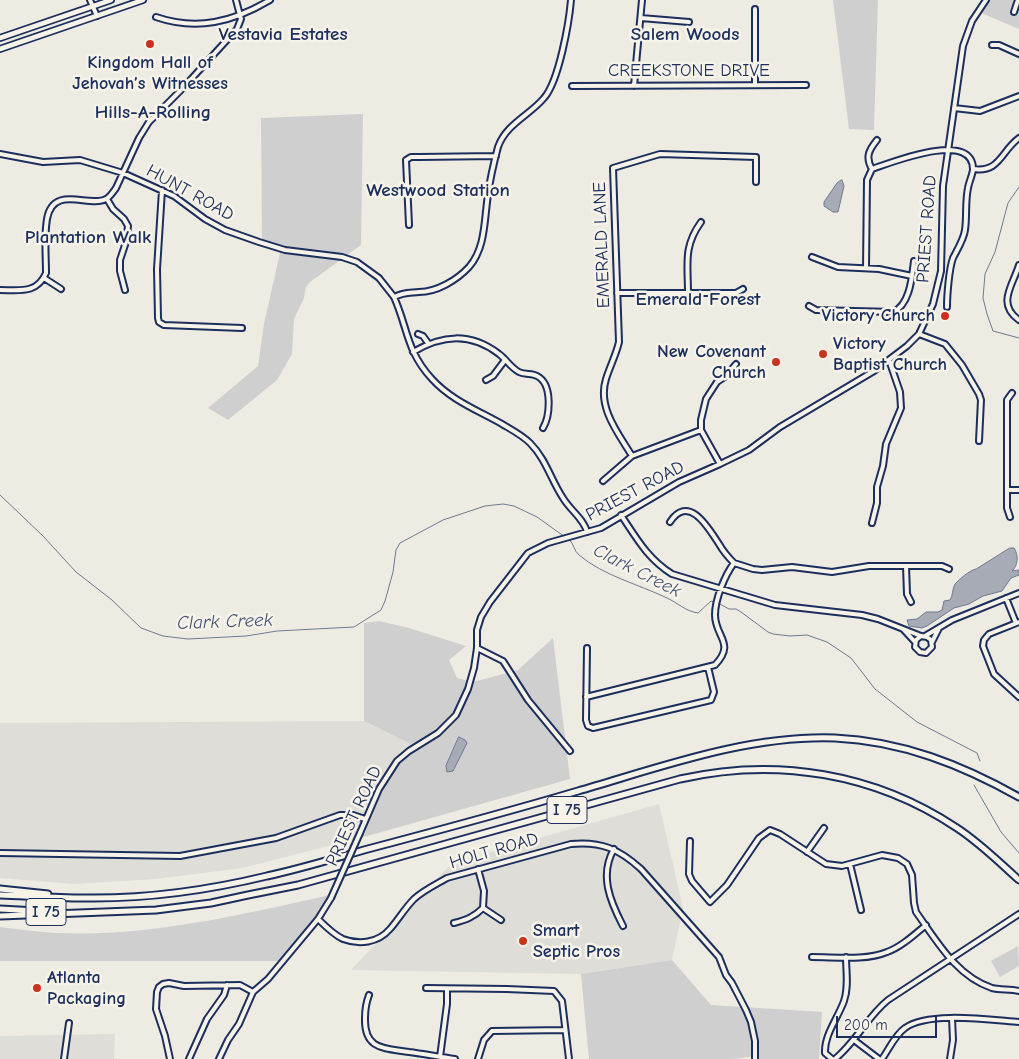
<!DOCTYPE html>
<html>
<head>
<meta charset="utf-8">
<style>
	body { margin:0 }
	#map { position:relative; width:1019px; height:1059px; overflow:hidden; background:#eeebe2; font-family:"Comic Neue",sans-serif }
	canvas { display:block }
	.scale { position:absolute; left:836px; top:1016px; width:101px; height:22px; box-sizing:border-box; border:2px solid #1b2f5e; border-top:0; padding-left:6px; font-size:15px; line-height:18px; white-space:nowrap; color:#1b2f5e; -webkit-text-stroke:4px #f7f3e8; paint-order:stroke }
</style>
</head>
<body>
<div id="map">
<canvas width="1019" height="1059"></canvas>
<div class="scale">200 m</div>
</div>
<script>
const c = document.querySelector('canvas').getContext('2d');
c.lineJoin = 'round';
function fillPath(path, color) { c.fillStyle = color; c.fill(path, 'evenodd'); }
function stroke(path, color, width, dash) { c.strokeStyle = color; c.lineWidth = width; c.lineCap = dash ? 'butt' : 'round'; c.setLineDash(dash || []); c.stroke(path); }
function drawText(font, color, halo, rows, align = 'center') {
  c.font = font + ' "Comic Neue",sans-serif'; c.lineWidth = 5; c.setLineDash([]); c.textBaseline = 'middle'; c.strokeStyle = halo; c.fillStyle = color; for (const [text, x, y, turn = 0] of rows) {
    c.save(); c.translate(x, y); c.rotate((+turn || 0) * Math.PI / 180); c.textAlign = isNaN(turn) ? turn : align; if (halo) c.strokeText(text, 0, 0); c.fillText(text, 0, 0); c.restore();
  }
}
fillPath(new Path2D(`
	M 364,721 L 418,747 L 392,771 L 360,838 L 242,868 L 156,879 L 74,884 L 0,878 L 0,723 Z
	M 659,804 L 683,908 L 672,960 L 581,974 L 351,970 L 450,865 L 504,848 Z
	M 115,1034 L 114,1059 L 0,1059 L 0,1036 Z`), '#deddd8');
fillPath(new Path2D(`
	M 833,0 L 878,0 L 874,130 L 849,129 Z
	M 987,0 L 1019,0 L 1019,29 L 979,12 Z
	M 363,114 L 361,245 L 310,282 L 306,287 L 304,298 L 294,319 L 292,354 L 277,380 L 228,420 L 208,408 L 258,366 L 264,324 L 280,253 L 262,242 L 261,118 Z
	M 379,621 L 409,628 L 466,646 L 449,660 L 457,678 L 473,682 L 518,670 L 553,638 L 570,779 L 360,838 L 392,771 L 404,757 L 417,747 L 364,721 L 364,623 Z
	M 335,894 L 284,961 L 0,961 L 0,927 C 19,929 38,932 57,933 C 151,937 244,914 335,894 Z
	M 1018,946 L 1019,966 L 1000,977 L 991,961 Z
	M 672,960 L 711,1005 L 822,1012 L 819,1059 L 755,1059 L 755,1056 L 735,1059 L 589,1059 L 581,974 Z`), '#cfcfcf');
const water = new Path2D(`
	M 842,180 L 844,186 L 838,212 L 833,212 L 824,206 L 824,202 L 837,183 Z
	M 1010,548 L 1014,548 C 1019,555 1018,566 1012,571 L 1019,570 L 1019,575 L 1011,578 L 1002,591 L 983,596 L 969,604 L 954,608 L 927,626 L 922,628 L 909,626 L 907,620 L 917,619 L 926,612 L 938,612 L 942,610 L 944,601 L 950,600 C 953,596 952,589 955,584 C 960,579 968,571 976,569 Z
	M 459,737 L 465,740 L 467,743 L 453,771 L 447,772 L 446,766 Z`);
fillPath(water, '#a6abb5');
stroke(water, '#6e7992', 1);
stroke(new Path2D(`
	M 1019,187 L 1008,203 L 995,252 L 985,274 L 983,298 L 987,314 L 993,331 L 1019,338
	M 0,495 L 43,536 L 76,572 L 112,600 L 141,628 L 163,636 L 188,639 L 246,636 L 277,631 L 354,627 L 381,610 L 385,601 L 393,572 L 396,550 L 400,543 L 443,520 L 485,506 L 503,504 L 514,506 L 537,517 L 565,537
	M 569,539 C 574,544 574,551 579,555 C 604,576 638,584 667,598 C 678,603 685,611 698,613 L 711,601 L 714,602
	M 718,603 L 729,609 L 736,609 L 741,612 L 768,632 L 773,634 L 790,636 L 807,635 L 827,642 L 851,658 L 875,689 L 917,722 L 977,753 L 980,761
	M 974,785 L 1001,832 L 1019,853`), '#6e7992', 1);
const minor = new Path2D(`
	M 90,0 L 97,16
	M 1014,12 L 1018,0
	M 156,17 C 197,31 233,22 270,0
	M 641,18 L 689,22
	M 992,45 L 999,45 L 1019,54
	M 755,85 L 755,9
	M 572,86 L 806,85
	M 634,86 L 642,0
	M 954,108 L 980,111 L 1019,96
	M 0,154 L 43,162 L 80,160 L 123,173 L 174,196 L 205,219 L 225,230 L 259,242 L 285,250 L 342,257 L 357,262 L 379,278 L 394,297 C 404,292 409,293 419,292 C 437,292 457,280 469,267 C 486,247 484,220 488,195 C 490,179 494,162 498,147 C 506,124 530,115 544,98 C 559,81 569,23 571,0
	M 872,169 C 865,157 869,150 877,140
	M 973,169 C 1000,173 1001,151 1019,138
	M 162,190 L 157,269 L 158,318 L 159,322 L 164,325 L 242,328
	M 107,199 L 113,209 L 124,219 L 128,226 L 126,242 L 120,260 L 120,271 L 125,290
	M 409,225 L 406,160 L 411,157 L 419,157 L 496,156
	M 812,257 L 838,267 L 879,269 L 912,276
	M 1019,265 C 1013,285 996,304 1019,320
	M 866,268 L 867,180 L 872,169 C 890,163 974,129 973,170 C 972,176 969,182 968,188 C 965,202 967,217 965,230 C 964,239 957,250 953,258 C 949,269 947,296 947,307
	M 44,278 L 61,289
	M 0,290 C 20,290 37,294 46,273 C 46,256 44,236 47,219 C 53,184 89,208 106,199 C 110,197 113,192 116,188 L 139,138 L 149,122 L 183,88 L 237,29 L 241,19 L 236,0
	M 617,293 L 736,293 L 743,289
	M 688,293 C 688,264 683,247 701,222
	M 394,297 C 408,328 406,351 432,379 C 451,400 477,410 502,424 C 512,430 522,435 530,443 C 546,459 551,480 563,498 C 570,510 584,519 587,532
	M 809,306 L 816,310 L 893,312 C 910,305 912,277 914,261
	M 418,334 L 423,336 L 428,343
	M 919,334 L 945,344 L 962,365 L 979,394 L 981,400 L 979,441
	M 413,352 C 442,335 470,332 499,354 C 506,359 511,368 519,372 C 525,375 532,373 537,376 C 553,384 550,416 543,428
	M 486,380 L 493,376 L 505,360
	M 632,456 C 618,433 597,407 606,379 C 610,366 616,355 619,342 L 613,168 L 660,154 L 756,157 L 756,182
	M 720,464 L 701,430 L 701,420 L 706,399 L 717,382 L 726,376 L 736,364
	M 603,481 L 632,456 L 701,430
	M 1007,490 L 1019,490
	M 621,515 C 637,539 648,559 672,574 L 775,605 L 862,615 L 878,619 L 921,636 L 927,637 L 931,640 L 932,647 L 926,653 L 920,652 L 915,647 L 916,640 L 921,636
	M 1010,517 L 1007,508 L 1007,400 L 1012,393
	M 670,522 C 689,493 709,529 719,544 C 723,551 728,557 734,563
	M 872,523 L 877,503 L 877,487 L 883,466 L 886,444 L 901,408 L 900,392 L 889,360
	M 906,566 L 907,594 L 911,602
	M 1006,598 L 1016,623
	M 1019,622 L 989,634 L 984,640 L 983,646 L 994,674 L 1019,697
	M 903,629 L 915,642
	M 925,636 L 952,620 L 1019,593
	M 932,642 L 939,628
	M 477,648 L 503,661 L 528,700 L 570,751
	M 587,648 L 586,720 L 588,726 L 593,728 L 711,700 L 714,692 L 708,667
	M 586,697 L 715,665 C 736,643 715,637 715,615 C 715,599 725,575 734,563 L 753,569 L 762,570 L 792,567 L 832,572 L 869,566 L 942,566 L 949,569
	M 360,833 L 379,789 L 397,761 L 409,751 L 438,733 L 456,715 L 468,689 L 474,668 L 477,648 L 477,630 L 481,617 L 490,602 L 528,553 L 548,543 L 601,528 L 679,482 L 720,464 L 749,450 L 780,427 L 874,371 L 907,346 L 919,334 L 933,304 L 941,271 L 943,186 L 963,46 L 972,21 L 986,0
	M 690,841 L 689,874 L 692,881 L 710,902 L 727,885 L 759,838 L 770,830 L 780,834 L 826,864 L 842,866 L 882,855 L 898,858 L 907,864 L 912,875 L 914,903 L 916,912 C 937,941 956,976 992,988 C 1000,990 1010,989 1019,991
	M 614,849 C 599,875 610,901 623,926
	M 807,852 L 824,828
	M 0,853 L 180,856 L 276,838 L 340,815 L 353,815 L 365,819
	M 850,864 L 861,910
	M 483,908 L 501,920
	M 318,919 C 325,926 334,935 343,939 C 359,945 378,943 390,929 C 398,920 405,908 414,899 C 424,890 435,885 447,878 L 571,844 C 601,841 619,849 641,869 L 719,957 L 726,975 L 732,983 L 746,1010 L 751,1022 L 755,1041 L 755,1059
	M 454,923 C 466,920 474,917 483,908 L 484,891 L 478,869
	M 812,957 C 836,957 865,961 887,952 C 901,947 914,935 926,925
	M 426,988 L 507,989 L 554,991 L 562,1001 L 569,1059
	M 369,995 C 366,1003 365,1010 365,1018 C 364,1050 384,1048 409,1052 C 424,1054 440,1057 455,1059
	M 854,1040 L 879,1059
	M 440,1057 L 447,1004 L 447,989
	M 64,1059 L 69,1023
	M 170,1059 L 165,1036 L 156,1009 L 157,992 L 159,987 L 163,984 L 169,983 L 184,986 L 240,985 L 253,992
	M 189,1059 L 207,1019 L 224,995 L 227,985
	M 219,1059 L 228,1040 L 239,1024 L 253,992 L 268,979 L 318,919 L 331,898
	M 478,1059 L 484,1040 L 492,1031 L 565,1030
	M 832,1059 L 825,1053 C 824,1035 838,1018 844,1001 C 849,987 846,971 846,957
	M 835,1059 C 856,1042 867,1017 888,1000 L 1019,914
	M 882,1059 C 889,1049 895,1035 905,1028 C 928,1011 991,1020 1019,1022
	M 950,1059 L 953,1040 L 952,1018`);
const major = new Path2D(`
	M 0,38 L 111,0
	M 0,49 L 143,0`);
const highway = new Path2D(`
	M 0,889 L 48,894
	M 0,895 C 28,896 56,898 84,898 C 145,899 209,890 267,876 C 300,869 332,859 364,850 C 436,831 507,812 578,791 C 661,767 747,735 835,738 C 902,741 962,765 1019,797
	M 0,909 L 37,911
	M 0,916 L 156,910 L 211,903 L 248,895 L 298,885 L 680,779 C 776,757 875,773 957,828 C 980,843 999,862 1019,880`);
stroke(minor, '#1b2f5e', 8);
stroke(major, '#1b2f5e', 8);
stroke(highway, '#1b2f5e', 9);
stroke(minor, '#f7f3e8', 4);
stroke(major, '#f7f3e8', 4.5);
stroke(highway, '#f7f3e8', 5);
const minorBridge = new Path2D(`
	M 331,898 L 360,833`);
stroke(minorBridge, '#1b2f5e', 8, []);
stroke(minorBridge, '#f7f3e8', 4);
for (const [x, y, r, color] of [
	[150,44,5,"#c8321e"],
	[945,316,5,"#c8321e"],
	[823,354,5,"#c8321e"],
	[776,362,5,"#c8321e"],
	[523,941,5,"#c8321e"],
	[37,988,5,"#c8321e"]
]) { const dot = new Path2D(); dot.arc(x, y, r, 0, 2 * Math.PI); c.fillStyle = color; c.fill(dot); stroke(dot, '#f7f3e8', 2); }
for (const [x, y, w] of [
	[567,810,40],
	[46,912,40]
]) { const box = new Path2D(); box.roundRect(x - w / 2, y - 13.5, w, 27, 4); c.fillStyle = '#f7f3e8'; c.fill(box); stroke(box, '#1b2f5e', 1); }
drawText('bold 16px', '#1b2f5e', null, [
	["I 75",567,810],
	["I 75",46,912]
]);
drawText('bold 18px', '#1b2f5e', '#f7f3e8', [
	["Kingdom Hall of",150,63,"center"],
	["Jehovah’s Witnesses",150,84,"center"],
	["Victory Church",935,316,"right"],
	["Victory",833,344],
	["Baptist Church",833,365],
	["New Covenant",766,352,"right"],
	["Church",766,373,"right"],
	["Smart",533,931],
	["Septic Pros",533,952],
	["Atlanta",47,978],
	["Packaging",47,999]
], 'left');
drawText('18px', '#1b2f5e', '#f7f3e8', [
	["CREEKSTONE DRIVE",689,71],
	["HUNT ROAD",190,193,29],
	["PRIEST ROAD",927,229,-86],
	["EMERALD LANE",602,245,-92],
	["PRIEST ROAD",635,491,-28],
	["PRIEST ROAD",354,816,-65],
	["HOLT ROAD",494,851,-16]
]);
drawText('bold 19px', '#1b2f5e', '#f7f3e8', [
	["Vestavia Estates",283,35],
	["Salem Woods",685,35],
	["Hills-A-Rolling",153,113],
	["Westwood Station",438,191],
	["Plantation Walk",88,238],
	["Emerald Forest",698,300]
]);
drawText('italic 19px', '#455478', '#f7f3e8', [
	["Clark Creek",637,571,27],
	["Clark Creek",225,622,-2]
]);
</script>
</body>
</html>
